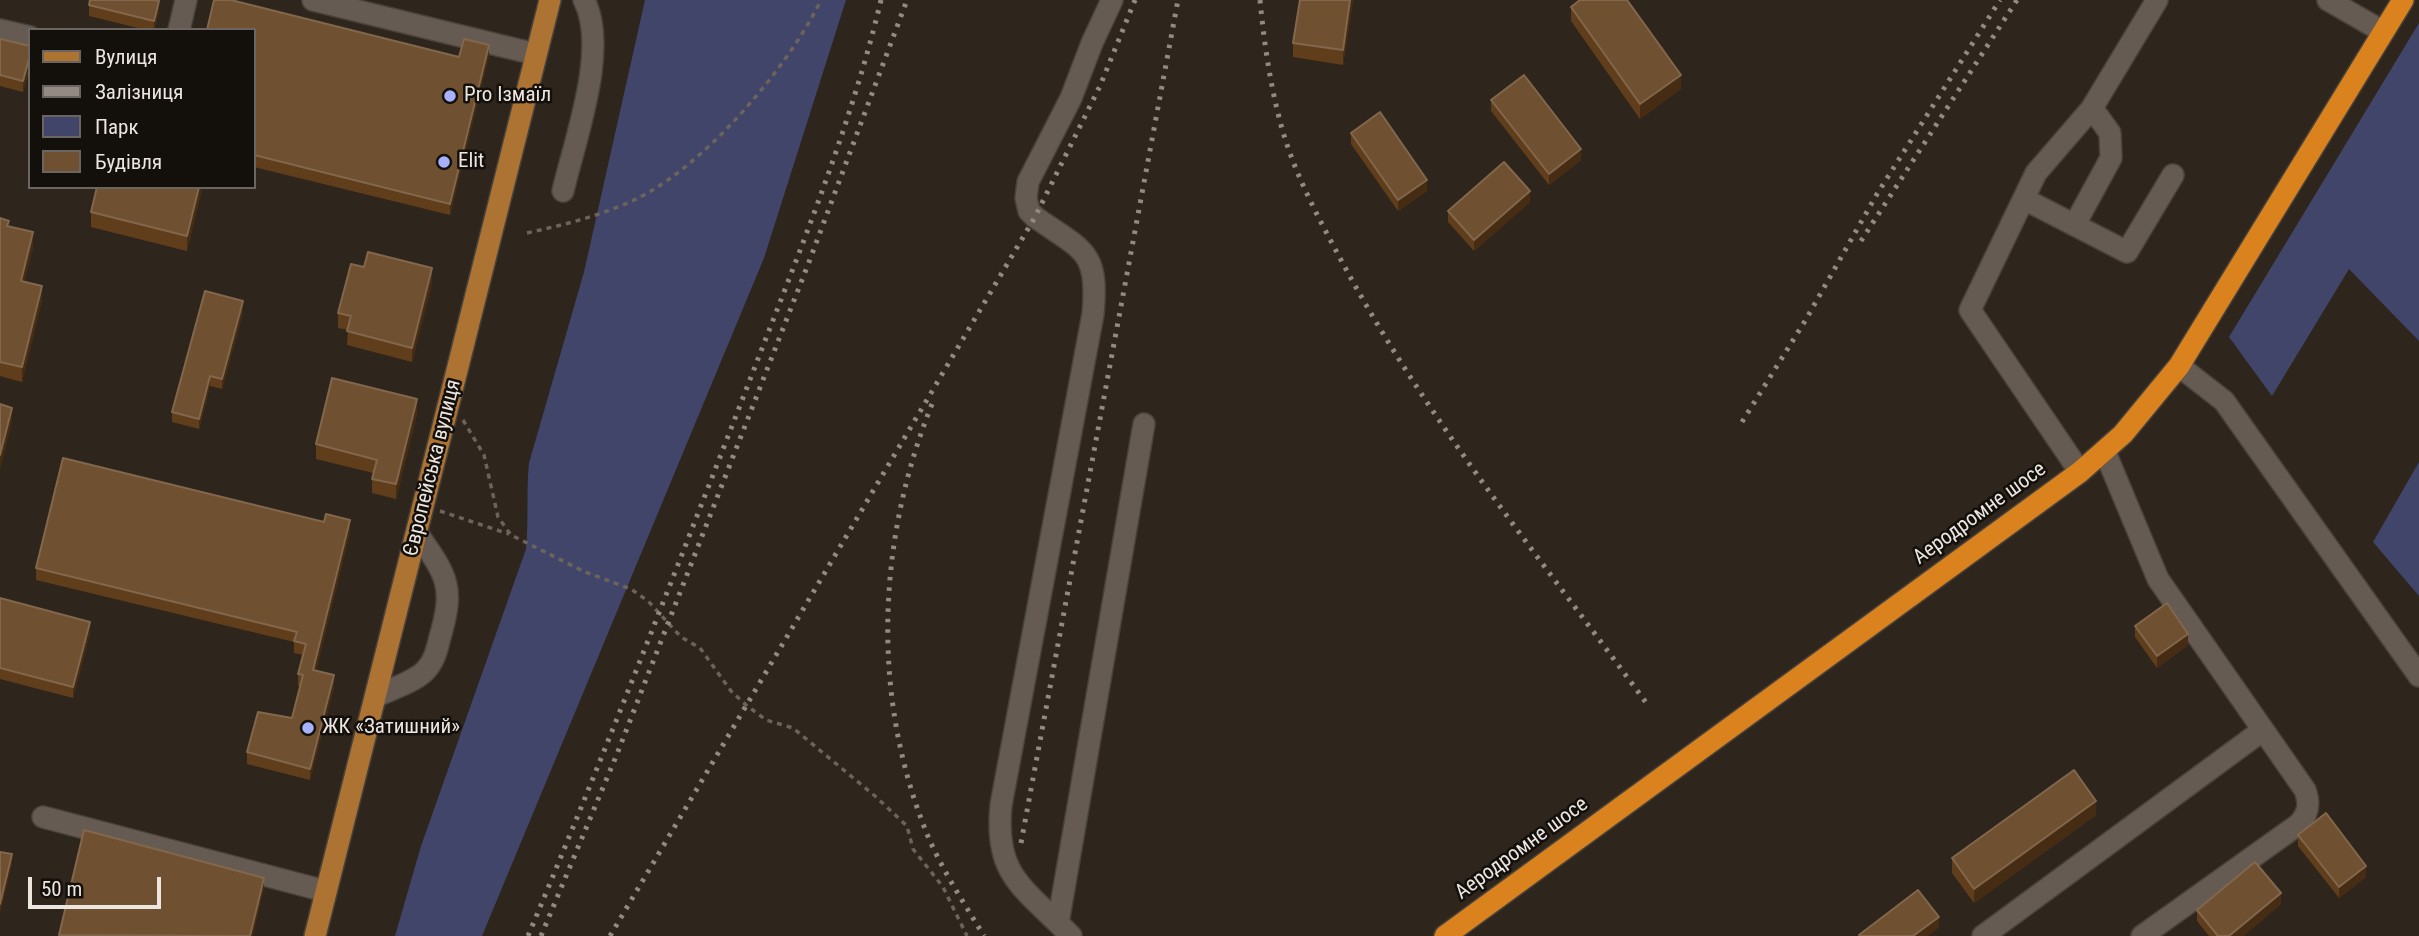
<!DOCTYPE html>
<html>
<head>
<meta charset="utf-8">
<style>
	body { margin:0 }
	#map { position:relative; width:2419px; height:936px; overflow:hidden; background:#2e251c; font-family:"Roboto Condensed",sans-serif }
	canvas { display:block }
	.legend { position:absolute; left:28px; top:28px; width:228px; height:161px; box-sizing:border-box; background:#130f0b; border:2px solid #6a6560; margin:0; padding:9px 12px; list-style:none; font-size:21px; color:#ece5e0 }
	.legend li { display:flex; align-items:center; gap:14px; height:35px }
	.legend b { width:35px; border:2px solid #6a6560 }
	.scale { position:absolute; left:28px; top:877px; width:133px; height:32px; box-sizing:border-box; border:4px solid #ece5e0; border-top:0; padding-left:9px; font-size:21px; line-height:24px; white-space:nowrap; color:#ece5e0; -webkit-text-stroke:5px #130f0b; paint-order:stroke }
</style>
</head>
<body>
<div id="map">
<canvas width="2419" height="936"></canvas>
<ul class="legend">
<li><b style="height:9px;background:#ac7333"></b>Вулиця</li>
<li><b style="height:9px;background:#928a83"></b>Залізниця</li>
<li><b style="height:19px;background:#41456a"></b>Парк</li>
<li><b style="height:19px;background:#6f5030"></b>Будівля</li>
</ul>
<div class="scale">50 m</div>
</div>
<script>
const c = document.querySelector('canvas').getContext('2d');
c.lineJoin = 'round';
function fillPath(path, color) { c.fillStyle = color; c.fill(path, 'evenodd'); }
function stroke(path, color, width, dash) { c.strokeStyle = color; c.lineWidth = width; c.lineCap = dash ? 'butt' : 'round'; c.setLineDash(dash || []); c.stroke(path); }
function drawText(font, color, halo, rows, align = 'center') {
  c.font = font + ' "Roboto Condensed",sans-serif'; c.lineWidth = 5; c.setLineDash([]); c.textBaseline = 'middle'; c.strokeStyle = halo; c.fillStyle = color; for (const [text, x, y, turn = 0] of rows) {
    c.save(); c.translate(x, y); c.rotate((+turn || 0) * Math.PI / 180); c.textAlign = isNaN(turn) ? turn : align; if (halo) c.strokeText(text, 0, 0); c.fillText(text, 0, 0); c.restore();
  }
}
fillPath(new Path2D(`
	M 645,0 L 846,0 L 764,258 L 482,936 L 395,936 L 421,846 L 526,549 C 529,520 526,492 529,463 L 584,272 Z
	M 2419,23 L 2419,341 L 2349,269 L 2272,396 L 2229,337 Z
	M 2419,462 L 2419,596 L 2373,542 Z`), '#41456a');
const minor = new Path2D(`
	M 313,0 L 535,54
	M 2328,0 L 2382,31
	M 0,30 L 30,37
	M 179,30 L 186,0
	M 563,191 C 575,139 609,48 584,0
	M 2024,199 L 2127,252 L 2173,175
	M 2075,224 L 2111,158 L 2110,133 L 2092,108
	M 2179,366 L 2224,401 L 2419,676
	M 2105,452 L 2158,579 L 2305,790 C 2310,803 2309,813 2299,824 L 2142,936
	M 2080,472 L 1970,310 L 2036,173 L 2092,108 L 2157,0
	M 377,696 C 391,689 414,682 425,671 C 434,662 437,650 440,637 C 455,586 447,576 417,533
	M 43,817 L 325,891
	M 1058,923 C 1015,882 995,867 1001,805 L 1093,314 C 1099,250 1083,251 1035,217 L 1029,211 L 1026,198 L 1028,182 L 1071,98 L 1092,43 L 1112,0
	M 1071,936 L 1058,923 L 1144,424
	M 1983,936 L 2263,730`);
const major = new Path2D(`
	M 315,936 L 550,0`);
const highway = new Path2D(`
	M 1445,936 L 2080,472 L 2123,434 L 2179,366 L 2403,0`);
stroke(minor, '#49423b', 24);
stroke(major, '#49423b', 24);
stroke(highway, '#49423b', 24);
stroke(new Path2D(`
	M 527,233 C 563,225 600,216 634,200 C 703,168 788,68 821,0
	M 463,420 L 484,455 L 498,517 L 511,535 L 585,572 L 631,589 L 648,601 L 681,637 L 700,648 L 731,691 L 746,705 L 766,720 L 793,728 L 875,796 L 907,826 L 913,849 L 943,887 L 967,936
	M 440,511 L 509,534`), '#6c645c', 3.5, [5, 5]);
stroke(minor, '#665b52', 21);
stroke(major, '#ac7333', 21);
stroke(highway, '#da831e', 21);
stroke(new Path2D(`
	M 1260,0 C 1264,42 1270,84 1281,125 C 1294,173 1318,217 1341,260 C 1426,419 1541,559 1647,704
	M 1861,241 L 2017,0
	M 932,404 C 877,541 871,696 927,834 C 942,870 964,903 984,936
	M 1742,422 L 1805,321 L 1877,194 L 2000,0
	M 1021,843 L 1178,0
	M 528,936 C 604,755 675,573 746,390 C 795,262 849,134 881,0
	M 541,936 L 617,754 L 809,262 L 907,0
	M 610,936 L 1035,217 L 1100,86 L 1135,0`), '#928a83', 5, [3.5, 7]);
fillPath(new Path2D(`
	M 1300,0 L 1353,0 L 1343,65 L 1293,57 L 1293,43 Z
	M 89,5 L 159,12 L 154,30 L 146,30 L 89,16 Z
	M 1571,7 L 1681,89 L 1640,119 L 1571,21 Z
	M 254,30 L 459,57 L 489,56 L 450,215 L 254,167 Z
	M 0,39 L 30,46 L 30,66 L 23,92 L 0,86 Z
	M 1491,100 L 1581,160 L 1549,185 L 1491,111 Z
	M 1351,133 L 1427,191 L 1398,211 L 1351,144 Z
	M 201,187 L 201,193 L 187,251 L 91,227 L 91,212 Z
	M 1530,202 L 1474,251 L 1448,222 L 1448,211 Z
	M 0,218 L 33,247 L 24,282 L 42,300 L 22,382 L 0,376 Z
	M 364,267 L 432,283 L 412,362 L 347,345 L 348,330 L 338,328 L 338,313 Z
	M 243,312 L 222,389 L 210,386 L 199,429 L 172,422 L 172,412 Z
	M 417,414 L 396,499 L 372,493 L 372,479 L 373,473 L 316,459 L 316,444 Z
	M 350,532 L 316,670 L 334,687 L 310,780 L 247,764 L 247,752 L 292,718 L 300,686 L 298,686 L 298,674 L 303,655 L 294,653 L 294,642 L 36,580 L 36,568 Z
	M 0,598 L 90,633 L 73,698 L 0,679 Z
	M 2135,626 L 2188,645 L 2157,668 L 2135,637 Z
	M 2096,815 L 1974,903 L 1952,873 L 1952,858 Z
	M 2298,835 L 2366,877 L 2339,898 L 2298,846 Z
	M 2281,904 L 2243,936 L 2209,936 L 2197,921 L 2197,910 Z`), '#603e1b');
fillPath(new Path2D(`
	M 1350,0 L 1353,0 L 1343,65 L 1343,50 Z
	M 159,1 L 159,12 L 154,30 L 154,21 Z
	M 489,45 L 489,56 L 450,215 L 450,204 Z
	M 30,55 L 30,66 L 23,92 L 23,81 Z
	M 1681,75 L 1681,89 L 1640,119 L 1640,104 Z
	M 1581,149 L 1581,160 L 1549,185 L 1549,174 Z
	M 1427,180 L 1427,191 L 1398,211 L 1398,200 Z
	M 199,187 L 201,187 L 201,193 L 187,251 L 187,236 Z
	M 1530,191 L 1530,202 L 1474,251 L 1474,240 Z
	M 33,232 L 33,247 L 21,295 L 21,281 Z
	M 432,268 L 432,283 L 412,362 L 412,348 Z
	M 42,286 L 42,300 L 22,382 L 22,367 Z
	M 243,301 L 243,312 L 222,389 L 222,379 Z
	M 210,376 L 210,386 L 199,429 L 199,419 Z
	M 417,399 L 417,414 L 396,499 L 396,484 Z
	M 12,408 L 12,422 L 0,470 L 0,455 Z
	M 350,520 L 350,532 L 313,681 L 313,670 Z
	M 90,622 L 90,633 L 73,698 L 73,687 Z
	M 2188,634 L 2188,645 L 2157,668 L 2157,656 Z
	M 334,675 L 334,687 L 310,780 L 310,769 Z
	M 2096,801 L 2096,815 L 1974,903 L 1974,889 Z
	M 12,854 L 12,865 L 0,915 L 0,904 Z
	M 2366,866 L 2366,877 L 2339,898 L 2339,887 Z
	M 264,878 L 264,889 L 253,936 L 250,936 Z
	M 2281,893 L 2281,904 L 2243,936 L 2229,936 Z
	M 1939,917 L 1939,928 L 1928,936 L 1913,936 Z`), '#452c12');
const building = new Path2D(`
	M 90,0 L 154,0 L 159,1 L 154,21 L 89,5 Z
	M 214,0 L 231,0 L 459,57 L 464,39 L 489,45 L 450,204 L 254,155 L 254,30 L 207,30 Z
	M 1300,0 L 1350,0 L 1343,50 L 1293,43 Z
	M 1580,0 L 1627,0 L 1681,75 L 1640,104 L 1571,7 Z
	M 0,39 L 30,46 L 30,55 L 23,81 L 0,75 Z
	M 1524,75 L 1581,149 L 1549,174 L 1491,100 Z
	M 1380,112 L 1427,180 L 1398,200 L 1351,133 Z
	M 1504,162 L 1530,191 L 1474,240 L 1448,211 Z
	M 97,187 L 199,187 L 187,236 L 91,212 Z
	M 0,218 L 9,221 L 7,226 L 33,232 L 21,281 L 42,286 L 22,367 L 0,362 Z
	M 368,252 L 432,268 L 412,348 L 347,331 L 351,316 L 338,313 L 351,264 L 364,267 Z
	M 205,291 L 243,301 L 222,379 L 210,376 L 199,419 L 172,412 Z
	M 332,378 L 417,399 L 396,484 L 372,479 L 377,460 L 316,444 Z
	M 0,404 L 12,408 L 0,455 Z
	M 63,458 L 324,522 L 326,514 L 350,520 L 313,670 L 334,675 L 310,769 L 247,752 L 258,712 L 292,718 L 303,675 L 298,674 L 306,644 L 294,641 L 297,632 L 36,568 Z
	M 0,598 L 90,622 L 73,687 L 0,668 Z
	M 2167,603 L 2188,634 L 2157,656 L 2135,626 Z
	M 2074,770 L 2096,801 L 1974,889 L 1952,858 Z
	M 2326,813 L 2366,866 L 2339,887 L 2298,835 Z
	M 84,830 L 264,878 L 250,936 L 59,935 Z
	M 0,852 L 12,854 L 0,904 Z
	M 2255,862 L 2281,893 L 2229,936 L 2218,936 L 2197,910 Z
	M 1918,890 L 1939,917 L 1913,936 L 1860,936 L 1859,935 Z`);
fillPath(building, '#6f5030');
stroke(building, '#82674c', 2);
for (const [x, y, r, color] of [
	[450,96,7,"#a7b1fc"],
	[444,162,7,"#a7b1fc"],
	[308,728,7,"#a7b1fc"]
]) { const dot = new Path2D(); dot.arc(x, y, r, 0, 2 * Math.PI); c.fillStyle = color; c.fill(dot); stroke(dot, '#130f0b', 2.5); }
drawText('21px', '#ece5e0', '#130f0b', [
	["Pro Ізмаїл",464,96],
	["Elit",458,162],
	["ЖК «Затишний»",322,728]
], 'left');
drawText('21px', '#ece5e0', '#130f0b', [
	["Європейська вулиця",433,468,-76],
	["Аеродромне шосе",1980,514,-36],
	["Аеродромне шосе",1522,849,-36]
]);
</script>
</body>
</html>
